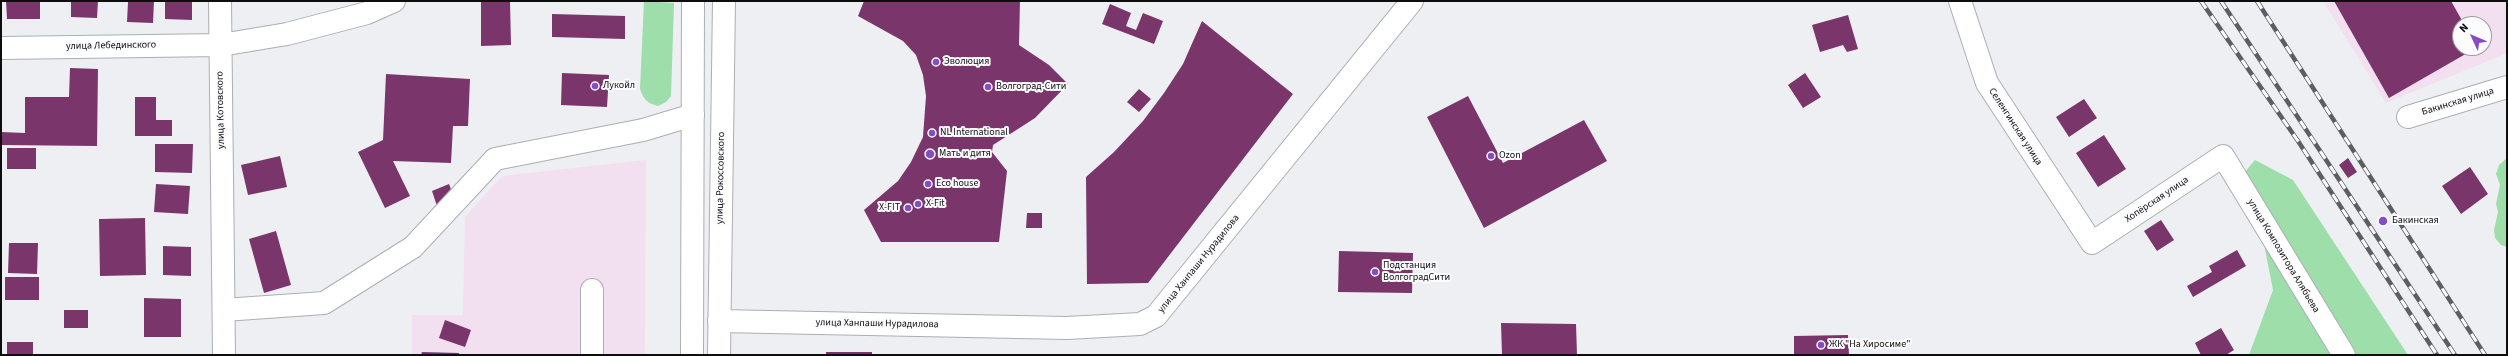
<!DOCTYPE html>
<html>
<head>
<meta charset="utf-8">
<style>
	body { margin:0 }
	#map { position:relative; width:2508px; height:356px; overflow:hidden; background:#eeeff3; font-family:"Source Sans 3",sans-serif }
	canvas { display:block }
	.frame { position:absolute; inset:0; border:2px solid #0d0d0e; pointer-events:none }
	.north { position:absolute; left:2452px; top:16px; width:40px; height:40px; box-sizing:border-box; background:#fcfcff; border:1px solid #9c9c9f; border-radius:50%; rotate:314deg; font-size:11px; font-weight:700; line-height:16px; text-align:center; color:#0d0d0e }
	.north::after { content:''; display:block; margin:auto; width:14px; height:18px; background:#854dc4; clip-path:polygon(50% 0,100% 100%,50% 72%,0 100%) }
</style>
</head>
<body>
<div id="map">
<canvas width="2508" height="356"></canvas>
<div class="frame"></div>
<div class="north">N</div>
</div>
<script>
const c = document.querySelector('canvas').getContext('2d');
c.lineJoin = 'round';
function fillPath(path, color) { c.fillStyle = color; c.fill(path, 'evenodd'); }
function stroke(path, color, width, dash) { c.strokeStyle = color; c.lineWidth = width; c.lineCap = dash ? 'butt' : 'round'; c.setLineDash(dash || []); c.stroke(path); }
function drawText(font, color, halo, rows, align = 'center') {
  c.font = font + ' "Source Sans 3",sans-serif'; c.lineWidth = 4; c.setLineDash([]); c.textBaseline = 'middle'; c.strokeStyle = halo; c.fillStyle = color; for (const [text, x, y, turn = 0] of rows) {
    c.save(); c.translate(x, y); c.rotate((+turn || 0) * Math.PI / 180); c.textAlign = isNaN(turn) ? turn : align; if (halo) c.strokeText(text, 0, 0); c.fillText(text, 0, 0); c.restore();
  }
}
fillPath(new Path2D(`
	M 2323,1 L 2507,1 L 2507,53 L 2386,103 ZM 2460,24 L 2484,24 L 2484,48 L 2460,48 Z
	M 646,160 L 645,355 L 412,355 L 412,315 L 463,315 L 465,217 L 502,176 Z`), '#f2dfef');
fillPath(new Path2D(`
	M 644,1 L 674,3 L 671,96 L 666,102 L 658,106 C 647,103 644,100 640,89 Z
	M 2507,158 L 2507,247 L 2501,245 L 2495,238 L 2494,230 L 2498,212 L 2496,204 L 2500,185 L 2496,174 L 2499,165 Z
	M 2255,160 L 2293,180 L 2408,355 L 2249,355 L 2273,290 L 2262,234 L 2243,174 Z`), '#9ddeaa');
fillPath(new Path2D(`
	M 6,1 L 40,1 L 40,19 L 7,19 Z
	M 71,1 L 98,1 L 97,18 L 71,17 Z
	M 143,1 L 154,1 L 153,23 L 127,22 L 128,2 Z
	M 165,1 L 192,1 L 192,20 L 165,19 Z
	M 481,1 L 510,1 L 511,45 L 481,46 Z
	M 864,1 L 1020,1 L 1019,45 L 1049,65 L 1068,84 L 1035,118 L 993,145 L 992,152 L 1007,171 L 999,242 L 881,242 L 864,210 L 898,181 L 911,162 L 923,137 L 926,96 L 923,75 L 916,55 L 903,41 L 858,16 Z
	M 2334,1 L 2451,1 L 2464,24 L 2460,24 L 2460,48 L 2476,48 L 2389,98 Z
	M 1110,4 L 1131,13 L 1126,26 L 1136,30 L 1143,13 L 1163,21 L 1154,44 L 1102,24 Z
	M 552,14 L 625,16 L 625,39 L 552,37 Z
	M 1848,15 L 1858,49 L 1847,52 L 1843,45 L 1820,52 L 1812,25 Z
	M 1202,21 L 1293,94 L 1148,283 L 1087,284 L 1086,177 L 1114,152 L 1143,121 L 1164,93 L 1183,64 Z
	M 70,68 L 98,69 L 97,146 L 1,145 L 1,132 L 25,133 L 25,97 L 69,97 Z
	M 562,73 L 609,75 L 607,107 L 561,105 Z
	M 1805,73 L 1821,97 L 1803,108 L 1788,85 Z
	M 386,74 L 470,79 L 468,126 L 453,126 L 451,163 L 393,161 L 410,196 L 385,208 L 358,152 L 383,140 Z
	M 1139,89 L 1151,99 L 1139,112 L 1127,102 Z
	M 1468,96 L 1503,163 L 1584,120 L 1607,161 L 1484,228 L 1427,117 Z
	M 135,97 L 156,97 L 156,120 L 172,120 L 172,136 L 135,136 Z
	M 2084,99 L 2097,118 L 2069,137 L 2056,117 Z
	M 2104,135 L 2126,169 L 2098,187 L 2076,153 Z
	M 155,144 L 193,144 L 192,173 L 155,172 Z
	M 7,148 L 36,148 L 36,169 L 7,169 Z
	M 280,156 L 287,187 L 248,195 L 241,165 Z
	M 2348,158 L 2357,172 L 2348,178 L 2339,165 Z
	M 2470,167 L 2488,194 L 2461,214 L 2442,186 Z
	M 156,184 L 190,186 L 188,214 L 154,212 Z
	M 449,184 L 455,200 L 437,206 L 432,191 Z
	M 1027,213 L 1042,213 L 1042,228 L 1026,228 Z
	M 145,218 L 146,275 L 100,276 L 99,219 Z
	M 2161,220 L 2174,240 L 2157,251 L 2144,231 Z
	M 276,231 L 291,285 L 264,293 L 249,239 Z
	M 9,243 L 38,243 L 37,274 L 8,273 Z
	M 163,246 L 191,247 L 191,276 L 163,275 Z
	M 2237,250 L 2246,266 L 2193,297 L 2187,286 L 2212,272 L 2209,266 Z
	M 1339,251 L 1413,253 L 1412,293 L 1338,292 Z
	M 5,277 L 39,277 L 39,300 L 5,300 Z
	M 144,298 L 181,299 L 181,337 L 144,337 Z
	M 64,310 L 88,310 L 88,328 L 64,328 Z
	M 445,320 L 471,330 L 465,347 L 439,338 Z
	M 1501,323 L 1576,324 L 1577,355 L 1502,355 Z
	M 2221,328 L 2234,350 L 2226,355 L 2201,355 L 2195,343 Z
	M 1848,335 L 1849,355 L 1794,355 L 1794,336 Z
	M 7,342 L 33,342 L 33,355 L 7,355 Z
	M 422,352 L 459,353 L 459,355 L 421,355 Z
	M 826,352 L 872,352 L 872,355 L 826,355 Z`), '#7a356b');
const minor = new Path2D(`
	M 220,1 L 224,355
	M 1960,1 L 1987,83 L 2092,243 L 2223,156 L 2344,355
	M 1,48 L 221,45 L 287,34 L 367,13 L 394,1
	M 2408,117 L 2507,87
	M 592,290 L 592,355
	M 224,310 L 324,303 L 413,247 L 495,159 L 643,130 L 693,115
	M 719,321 L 1067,328 L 1140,324 L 1156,316 L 1412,1`);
const highway = new Path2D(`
	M 692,355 L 693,1
	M 719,355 L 724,1`);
stroke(minor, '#adaeb1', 24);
stroke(highway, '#adaeb1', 24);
stroke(minor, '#fff', 22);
stroke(highway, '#fff', 22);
const rail = new Path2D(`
	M 2201,1 L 2298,141 L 2437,355
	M 2221,1 L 2455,355
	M 2257,1 L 2485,355`);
stroke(rail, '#5e5e60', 4.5);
stroke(rail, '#fcfcff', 3, [9]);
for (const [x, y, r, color] of [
	[936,62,4,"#854dc4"],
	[595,86,4,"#854dc4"],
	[988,87,4,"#854dc4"],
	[932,133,4,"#854dc4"],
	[930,154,5,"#854dc4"],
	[1491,156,4,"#854dc4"],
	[928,184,4,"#854dc4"],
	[918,204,4,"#854dc4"],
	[908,208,4,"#854dc4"],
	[2383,221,5,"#854dc4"],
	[1375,272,4,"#854dc4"],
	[1821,345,4,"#854dc4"]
]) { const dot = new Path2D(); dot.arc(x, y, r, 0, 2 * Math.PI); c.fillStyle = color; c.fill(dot); stroke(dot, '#fcfcff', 1.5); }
drawText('10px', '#0d0d0e', '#fcfcff', [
	["улица Лебединского",111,46,-1],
	["Бакинская улица",2458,102,-17],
	["улица Котовского",221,110,-91],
	["Селенгинская улица",2015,127,57],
	["улица Рокоссовского",721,178,-89],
	["Хопёрская улица",2157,200,-34],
	["улица Композитора Алябьева",2283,256,59],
	["улица Ханпаши Нурадилова",1199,264,-51],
	["улица Ханпаши Нурадилова",877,324,1]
]);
drawText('10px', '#0d0d0e', '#fcfcff', [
	["Эволюция",944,62],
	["Лукойл",603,86],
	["Волгоград-Сити",996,87],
	["NL International",940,133],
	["Мать и дитя",939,154],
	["Ozon",1499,156],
	["Eco house",936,184],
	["X-Fit",926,204],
	["X-FIT",900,208,"right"],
	["Бакинская",2392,221],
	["Подстанция",1383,266],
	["ВолгоградСити",1383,278],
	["ЖК \"На Хиросиме\"",1829,345]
], 'left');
</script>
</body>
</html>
